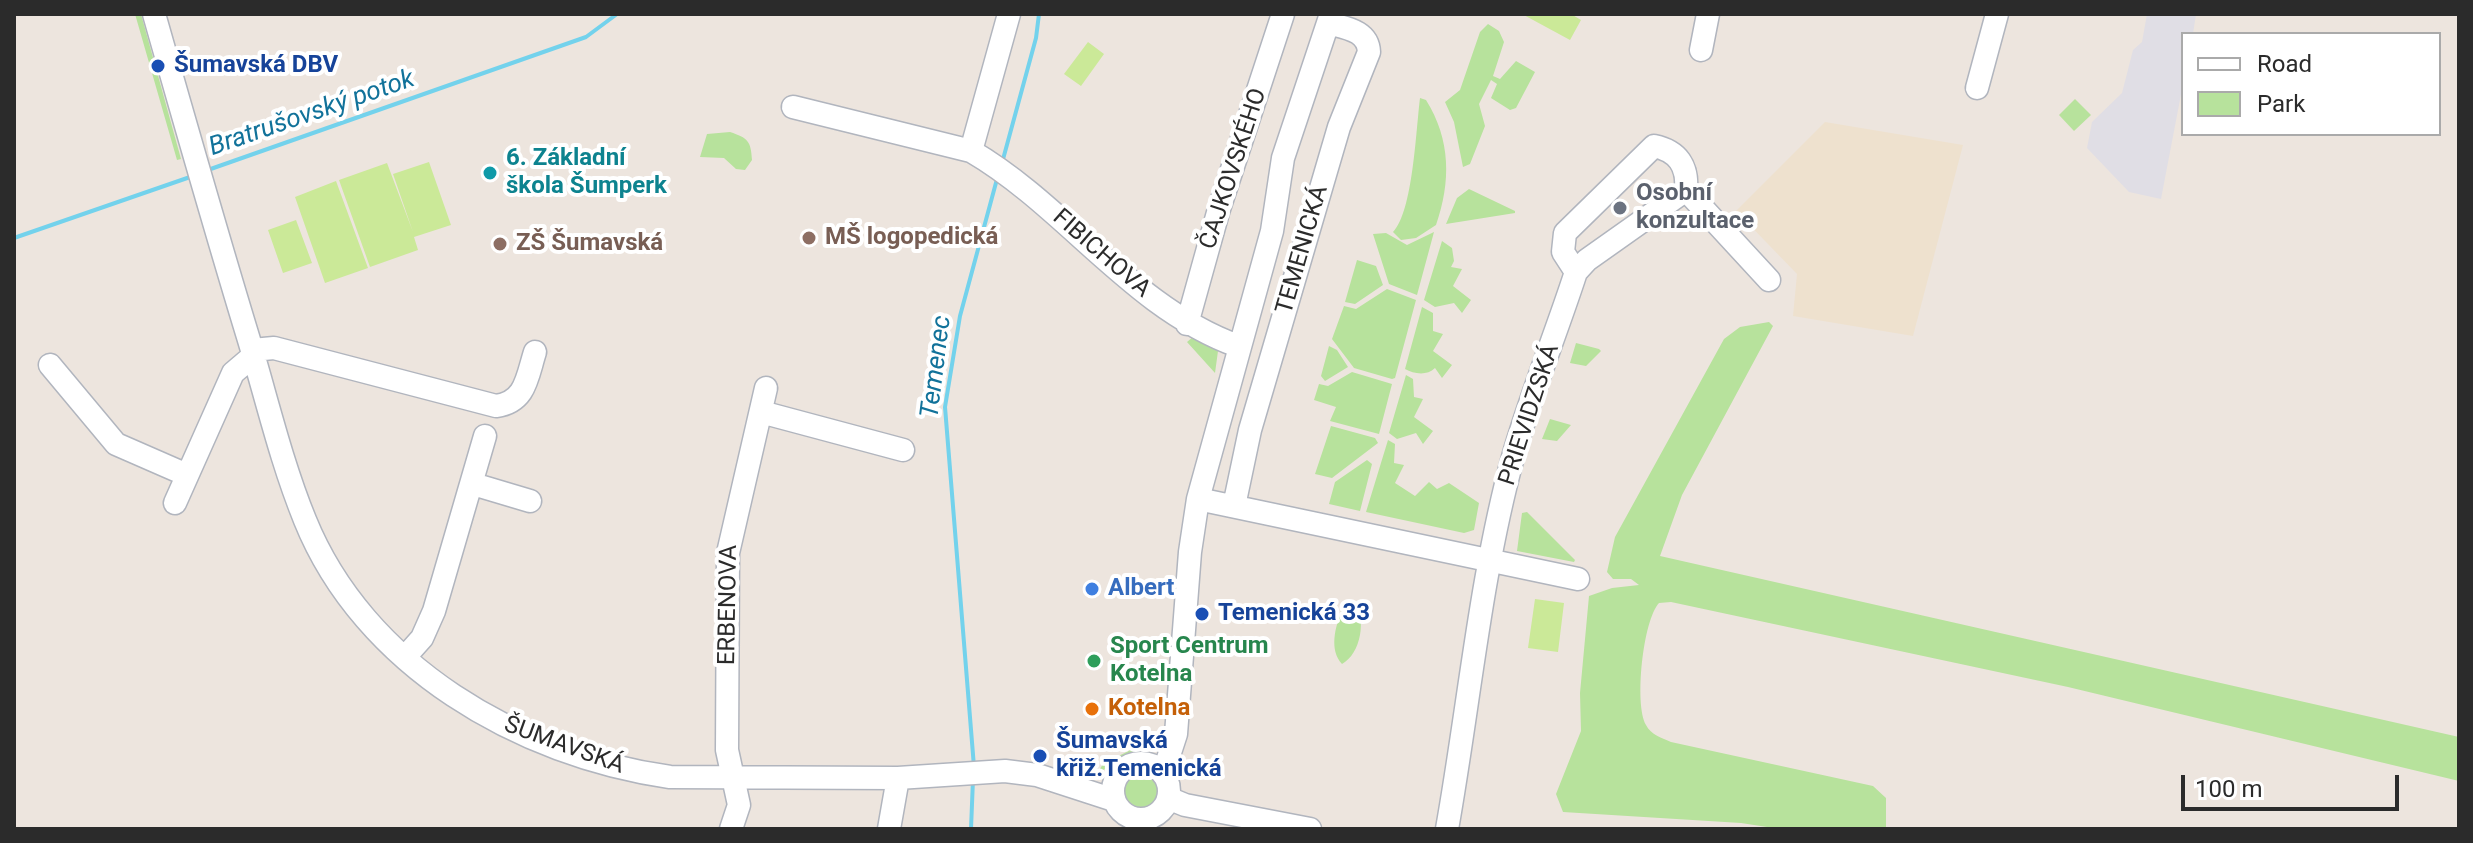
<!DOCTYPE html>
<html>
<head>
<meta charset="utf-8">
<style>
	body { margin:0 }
	#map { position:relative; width:2473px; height:843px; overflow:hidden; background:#ede5de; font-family:Roboto,sans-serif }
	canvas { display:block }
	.frame { position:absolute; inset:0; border:16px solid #2b2b2b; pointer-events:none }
	.legend { position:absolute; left:2181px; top:32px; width:260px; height:104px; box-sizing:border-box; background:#fff; border:2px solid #aaa; margin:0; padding:10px 14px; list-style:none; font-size:24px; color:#2b2b2b }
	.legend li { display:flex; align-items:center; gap:16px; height:40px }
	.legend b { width:40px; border:2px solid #aaa }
	.scale { position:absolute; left:2181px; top:775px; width:218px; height:36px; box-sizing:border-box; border:4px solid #2b2b2b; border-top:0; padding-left:10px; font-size:24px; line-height:28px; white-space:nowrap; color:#2b2b2b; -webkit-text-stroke:6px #fff; paint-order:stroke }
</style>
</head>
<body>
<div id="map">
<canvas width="2473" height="843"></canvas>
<div class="frame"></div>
<ul class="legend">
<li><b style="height:10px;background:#fff"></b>Road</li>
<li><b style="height:22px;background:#b7e29c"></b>Park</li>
</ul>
<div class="scale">100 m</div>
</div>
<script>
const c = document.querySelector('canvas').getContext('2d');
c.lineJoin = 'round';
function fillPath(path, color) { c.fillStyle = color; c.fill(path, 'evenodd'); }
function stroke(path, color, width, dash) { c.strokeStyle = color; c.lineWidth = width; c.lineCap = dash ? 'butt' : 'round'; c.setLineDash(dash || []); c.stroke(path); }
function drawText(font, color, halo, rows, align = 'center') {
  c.font = font + ' Roboto,sans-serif'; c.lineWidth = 8; c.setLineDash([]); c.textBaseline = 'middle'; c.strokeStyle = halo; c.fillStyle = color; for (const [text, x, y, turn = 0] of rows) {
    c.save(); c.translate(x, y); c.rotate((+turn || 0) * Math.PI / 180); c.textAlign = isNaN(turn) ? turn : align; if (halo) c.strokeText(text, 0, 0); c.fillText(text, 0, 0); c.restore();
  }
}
fillPath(new Path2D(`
	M 2147,14 L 2196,14 L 2193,34 L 2183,34 L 2183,84 L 2161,199 L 2129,192 L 2087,148 L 2092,122 L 2122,93 L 2133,50 L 2142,42 Z`), '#e0dee5');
fillPath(new Path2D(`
	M 1825,122 L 1963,145 L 1913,336 L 1793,316 L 1797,274 L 1736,211 Z`), '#eee1ce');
fillPath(new Path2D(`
	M 135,14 L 141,14 L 181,159 L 177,160 Z
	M 1488,24 L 1499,31 L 1504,42 L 1493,76 L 1500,79 L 1516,61 L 1535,72 L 1516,108 L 1510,110 L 1491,98 L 1497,84 L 1491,80 L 1479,104 L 1485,126 L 1470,164 L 1463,167 L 1454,122 L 1445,102 L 1460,90 L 1480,32 Z
	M 1420,98 L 1426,100 C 1451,140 1451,182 1436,225 L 1416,238 L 1401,240 L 1393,232 C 1413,212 1416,129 1420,98 Z
	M 2075,99 L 2091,115 L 2074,131 L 2059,115 Z
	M 730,132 C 748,138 751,141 752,160 L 745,170 L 736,169 L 724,158 L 700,157 L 707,134 Z
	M 1469,189 L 1515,211 L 1515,213 L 1446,224 L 1457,198 Z
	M 1434,232 L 1417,295 L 1389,284 L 1373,234 L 1386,233 L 1407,245 Z
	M 1442,241 L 1452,248 L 1454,261 L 1451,267 L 1462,269 L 1453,286 L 1471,300 L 1462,313 L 1454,303 L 1435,307 L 1424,300 Z
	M 1357,260 L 1376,266 L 1383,285 L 1355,304 L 1345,302 Z
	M 1387,289 L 1416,300 L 1395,378 L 1392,379 L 1354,368 L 1332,339 L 1344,306 L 1356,309 Z
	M 1422,307 L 1433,313 L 1433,331 L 1443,334 L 1433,351 L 1452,365 L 1442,378 L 1435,368 C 1427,376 1414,374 1405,369 Z
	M 1769,322 L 1773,326 L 1682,495 L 1660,556 L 2459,737 L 2459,781 L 2068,687 L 1671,602 L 1659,603 C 1643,620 1634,704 1646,725 C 1651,735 1662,738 1671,742 L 1873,786 L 1886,798 L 1886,829 L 1780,829 L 1741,823 L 1563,812 L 1556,794 L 1581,731 L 1580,693 L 1589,596 L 1612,588 L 1639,585 L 1631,579 L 1613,579 L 1607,572 L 1615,537 L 1724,339 L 1740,327 Z
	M 1194,336 L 1218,351 L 1215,373 L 1187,342 Z
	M 1576,343 L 1599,349 L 1601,351 L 1586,366 L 1570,363 Z
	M 1329,346 L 1337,350 L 1348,367 L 1325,381 L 1321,376 Z
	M 1352,372 L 1392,384 L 1379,434 L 1330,421 L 1336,407 L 1314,400 L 1319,384 L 1328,386 Z
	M 1406,375 L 1413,379 L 1414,397 L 1423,399 L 1414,417 L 1433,431 L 1423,444 L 1416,433 L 1397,439 L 1389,433 Z
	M 1550,419 L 1571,425 L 1557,441 L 1542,439 Z
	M 1331,426 L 1375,438 L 1378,443 L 1332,478 L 1315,474 Z
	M 1388,440 L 1395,444 L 1394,463 L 1404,465 L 1395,483 L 1415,496 L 1429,482 L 1437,489 L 1449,483 L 1479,503 L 1474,530 L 1464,533 L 1366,512 Z
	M 1367,460 L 1372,464 L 1360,511 L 1329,504 L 1335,482 Z
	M 1527,512 L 1575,560 L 1574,562 L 1517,551 L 1522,513 Z
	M 1354,602 C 1367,618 1361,654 1342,664 C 1329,650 1335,627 1342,610 Z
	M 1146,742 L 1152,745 L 1142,754 L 1098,772 L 1103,764 Z
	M1124 791a17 17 0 1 1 34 0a17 17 0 1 1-34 0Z`), '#b7e29c');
fillPath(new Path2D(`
	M 1522,14 L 1571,14 L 1581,20 L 1570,40 Z
	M 1088,42 L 1104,54 L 1081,86 L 1064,74 Z
	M 429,162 L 451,225 L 414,237 L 418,250 L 370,267 L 339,180 L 387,163 L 413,232 L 393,174 Z
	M 336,181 L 368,268 L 325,283 L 295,197 Z
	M 296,220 L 312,263 L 283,273 L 268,230 Z
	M 1535,599 L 1564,603 L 1558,652 L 1528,648 Z`), '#cbe998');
stroke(new Path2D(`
	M 1002,163 L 1036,38 L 1039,14
	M 205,171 L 586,37 L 617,14
	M 14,238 L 193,176
	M 974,767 L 945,407 L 960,316 L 997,179
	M 971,829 L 973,779`), '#73d2ec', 4);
const minor = new Path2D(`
	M 154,14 C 185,123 216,232 249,340 C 267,400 281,461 305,520 C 364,666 520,756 670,777 L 898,778 L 1005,771 L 1037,775 L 1114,800
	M 1009,14 L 971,151 C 1067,207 1132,308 1238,346
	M 1701,50 L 1708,14
	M 1977,88 L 1997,14
	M 793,107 L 971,151
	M 1686,190 L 1769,280
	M 1187,324 L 1219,209 L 1283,14
	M 252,350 L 274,348 L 496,406 C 526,402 527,377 535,352
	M 50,365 L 116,444 L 187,475
	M 761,412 L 903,450
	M 473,484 L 530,501
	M 1198,499 L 1578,579
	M 175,503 L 233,373 L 253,356
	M 1234,506 L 1250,430 L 1339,127 L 1369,52 C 1368,30 1345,28 1328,23
	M 405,657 L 422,638 L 434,611 L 485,436
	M1113 791a28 28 0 1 1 56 0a28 28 0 1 1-56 0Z
	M 1163,774 L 1176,734 L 1190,552 L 1198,499 L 1272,231 L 1283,158 L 1331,14
	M 1168,798 L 1185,805 L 1310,829
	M 731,829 L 739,805 L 727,750 L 728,553 L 766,388
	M 889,829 L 898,778
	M 1447,829 C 1469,706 1480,578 1513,457 C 1531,394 1556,334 1576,272 L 1587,260 L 1686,190 C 1688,166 1678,151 1654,146 L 1565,233 L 1563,252 L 1576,272`);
stroke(minor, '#b1b5be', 25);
stroke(minor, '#fff', 22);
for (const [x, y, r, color] of [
	[158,66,8,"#1a4fb4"],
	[490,173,8,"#0f9aa8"],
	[1620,208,8,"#6b7280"],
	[809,238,8,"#8d6e63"],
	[500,244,8,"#8d6e63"],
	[1092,589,8,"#3f7fe0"],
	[1202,614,8,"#1a4fb4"],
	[1094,661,8,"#2e9e5b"],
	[1092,709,8,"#e8710a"],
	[1040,756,8,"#1a4fb4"]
]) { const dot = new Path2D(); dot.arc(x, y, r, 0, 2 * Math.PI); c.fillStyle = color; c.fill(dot); stroke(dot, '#fff', 3); }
drawText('bold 24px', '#164399', '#fff', [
	["Šumavská DBV",174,66],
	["Temenická 33",1218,614],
	["Šumavská",1056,742],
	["křiž.Temenická",1056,770]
], 'left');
drawText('bold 24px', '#0d838f', '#fff', [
	["6. Základní",506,159],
	["škola Šumperk",506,187]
], 'left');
drawText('24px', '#2b2b2b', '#fff', [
	["ČAJKOVSKÉHO",1234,169,-72],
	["TEMENICKÁ",1303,250,-74],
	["FIBICHOVA",1101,254,41],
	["PRIEVIDZSKÁ",1530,415,-72],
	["ERBENOVA",729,605,-89],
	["ŠUMAVSKÁ",564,746,20]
]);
drawText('bold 24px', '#5b616d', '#fff', [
	["Osobní",1636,194],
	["konzultace",1636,222]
], 'left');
drawText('bold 24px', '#785e54', '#fff', [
	["MŠ logopedická",825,238],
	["ZŠ Šumavská",516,244]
], 'left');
drawText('bold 24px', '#366cbe', '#fff', [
	["Albert",1108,589]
], 'left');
drawText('bold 24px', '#27864d', '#fff', [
	["Sport Centrum",1110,647],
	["Kotelna",1110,675]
], 'left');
drawText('bold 24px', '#c56008', '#fff', [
	["Kotelna",1108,709]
], 'left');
drawText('italic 26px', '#11729a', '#fff', [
	["Bratrušovský potok",312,114,-19],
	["Temenec",937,367,-83]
]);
</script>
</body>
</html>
